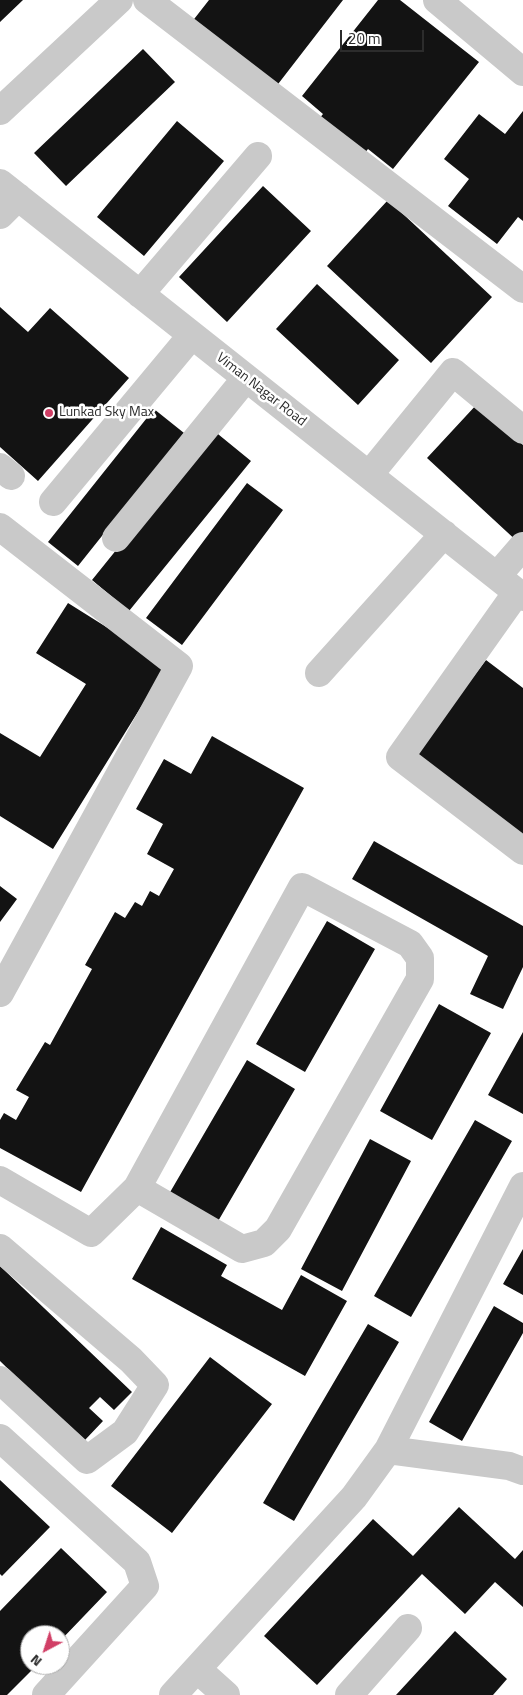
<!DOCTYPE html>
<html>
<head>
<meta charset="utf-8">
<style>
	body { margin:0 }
	#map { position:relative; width:523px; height:1695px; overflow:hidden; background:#fff; font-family:"Titillium Web",sans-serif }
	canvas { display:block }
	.north { position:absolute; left:20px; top:1625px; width:50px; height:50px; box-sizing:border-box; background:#fff; border:1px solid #ababab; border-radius:50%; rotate:220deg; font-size:14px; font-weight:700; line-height:20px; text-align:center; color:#2c2c2c }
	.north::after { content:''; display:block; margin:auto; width:18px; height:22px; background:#d13f66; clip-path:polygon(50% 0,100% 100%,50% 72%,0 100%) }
	.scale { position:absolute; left:340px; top:30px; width:84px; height:22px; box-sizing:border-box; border:2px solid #2c2c2c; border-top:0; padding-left:6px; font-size:15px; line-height:18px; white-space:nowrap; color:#2c2c2c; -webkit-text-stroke:4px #fff; paint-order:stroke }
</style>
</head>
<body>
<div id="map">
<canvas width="523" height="1695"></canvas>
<div class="north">N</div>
<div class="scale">20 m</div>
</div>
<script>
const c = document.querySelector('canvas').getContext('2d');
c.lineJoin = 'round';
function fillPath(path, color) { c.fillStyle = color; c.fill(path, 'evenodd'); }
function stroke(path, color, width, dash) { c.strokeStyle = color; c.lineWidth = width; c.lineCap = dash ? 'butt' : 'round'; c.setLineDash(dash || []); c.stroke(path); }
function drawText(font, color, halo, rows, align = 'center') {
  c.font = font + ' "Titillium Web",sans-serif'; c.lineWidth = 5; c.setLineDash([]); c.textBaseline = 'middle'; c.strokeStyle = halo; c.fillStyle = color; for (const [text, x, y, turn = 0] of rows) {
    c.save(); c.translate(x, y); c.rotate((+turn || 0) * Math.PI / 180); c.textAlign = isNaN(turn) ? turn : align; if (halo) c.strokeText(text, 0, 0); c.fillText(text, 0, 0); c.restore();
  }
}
fillPath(new Path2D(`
	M 0,0 L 23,0 L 0,22 Z
	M 209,0 L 343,0 L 275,88 L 191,23 Z
	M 378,0 L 400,0 L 479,62 L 393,169 L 368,149 L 364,154 L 319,119 L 323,114 L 302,96 Z
	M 143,49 L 175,82 L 66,186 L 34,153 Z
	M 523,111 L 523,221 L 518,217 L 497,244 L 448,206 L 469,179 L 444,159 L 479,114 L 505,134 Z
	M 177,121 L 224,161 L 144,256 L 97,217 Z
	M 263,186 L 311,231 L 227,322 L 179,277 Z
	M 388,200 L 492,297 L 431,363 L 327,266 Z
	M 317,284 L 399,360 L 358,405 L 276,329 Z
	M 0,307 L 28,332 L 50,308 L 129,378 L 38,481 L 0,447 Z
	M 478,403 L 523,445 L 523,540 L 520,544 L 427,458 Z
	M 154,409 L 184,433 L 78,566 L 48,542 Z
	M 213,430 L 251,461 L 129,611 L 92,580 Z
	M 247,483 L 283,510 L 182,645 L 146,618 Z
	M 68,603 L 167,665 L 53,849 L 0,816 L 0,733 L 40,757 L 86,684 L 36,653 Z
	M 486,660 L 523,688 L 523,835 L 415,754 Z
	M 212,736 L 304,788 L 81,1192 L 0,1148 L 0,1120 L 4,1113 L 16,1120 L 29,1097 L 16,1090 L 45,1042 L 50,1045 L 92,969 L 85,965 L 115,912 L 125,918 L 135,902 L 142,906 L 150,891 L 159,896 L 174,869 L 147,854 L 163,824 L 136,809 L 164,759 L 191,774 Z
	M 374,841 L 523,926 L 523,967 L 503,1009 L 470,994 L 488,956 L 352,879 Z
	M 0,886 L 17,899 L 0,922 Z
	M 327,921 L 375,949 L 305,1072 L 256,1044 Z
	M 439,1004 L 491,1033 L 432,1140 L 380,1111 Z
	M 523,1032 L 523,1114 L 488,1095 Z
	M 247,1060 L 295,1089 L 217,1223 L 169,1194 Z
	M 475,1120 L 512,1141 L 411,1317 L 374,1296 Z
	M 370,1139 L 411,1161 L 342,1291 L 301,1269 Z
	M 161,1227 L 227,1265 L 221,1276 L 282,1310 L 301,1275 L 347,1301 L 305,1376 L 132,1279 Z
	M 523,1249 L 523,1295 L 503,1284 Z
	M 0,1266 L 132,1392 L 114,1410 L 100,1397 L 89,1408 L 103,1421 L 85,1440 L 60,1417 L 56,1421 L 41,1401 L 0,1361 Z
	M 494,1306 L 523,1323 L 523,1333 L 462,1441 L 429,1422 Z
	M 368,1324 L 399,1342 L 294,1521 L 263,1503 Z
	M 210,1357 L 272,1404 L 172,1533 L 111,1486 Z
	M 0,1480 L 50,1527 L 2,1576 L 0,1574 Z
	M 459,1507 L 515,1559 L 523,1550 L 523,1607 L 495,1582 L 465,1614 L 422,1574 L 317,1685 L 264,1636 L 373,1519 L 413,1556 Z
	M 61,1548 L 107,1592 L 60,1641 L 60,1635 L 30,1635 L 30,1665 L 37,1665 L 7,1695 L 0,1695 L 0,1611 Z
	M 455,1631 L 507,1679 L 493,1695 L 396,1695 Z`), '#131313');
stroke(new Path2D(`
	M 147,0 L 523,289
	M 437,0 L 523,72
	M 0,111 L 119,0
	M 0,183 L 523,597
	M 0,215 L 18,197
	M 140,294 L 258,156
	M 0,467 L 11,476
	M 369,475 L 453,372 L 523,430
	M 53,502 L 192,335
	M 0,527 L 179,666 L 0,993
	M 116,538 L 246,378
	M 497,576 L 523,546
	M 517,592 L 400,757 L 523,851
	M 319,673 L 444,534
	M 0,1180 L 91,1233 L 137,1188 L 302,887 L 410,944 L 420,958 L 420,979 L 278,1229 L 264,1243 L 242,1249 L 137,1188
	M 523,1186 L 388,1450 L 509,1466 L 523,1471
	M 0,1248 L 131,1360 L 155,1385 L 125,1432 L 87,1460 L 0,1380
	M 0,1438 L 137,1562 L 145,1586 L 46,1695
	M 197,1669 L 226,1695
	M 173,1695 L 354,1497 L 388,1450
	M 349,1695 L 408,1628`), '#c9c9c9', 28);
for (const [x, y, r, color] of [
	[49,413,5,"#d13f66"]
]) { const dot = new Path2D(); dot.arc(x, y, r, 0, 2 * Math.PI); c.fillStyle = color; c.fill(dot); stroke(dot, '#fff', 2); }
drawText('14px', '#2c2c2c', '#fff', [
	["Viman Nagar Road",261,390,38]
]);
drawText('14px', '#2c2c2c', '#fff', [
	["Lunkad Sky Max",59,413]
], 'left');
</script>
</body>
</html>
